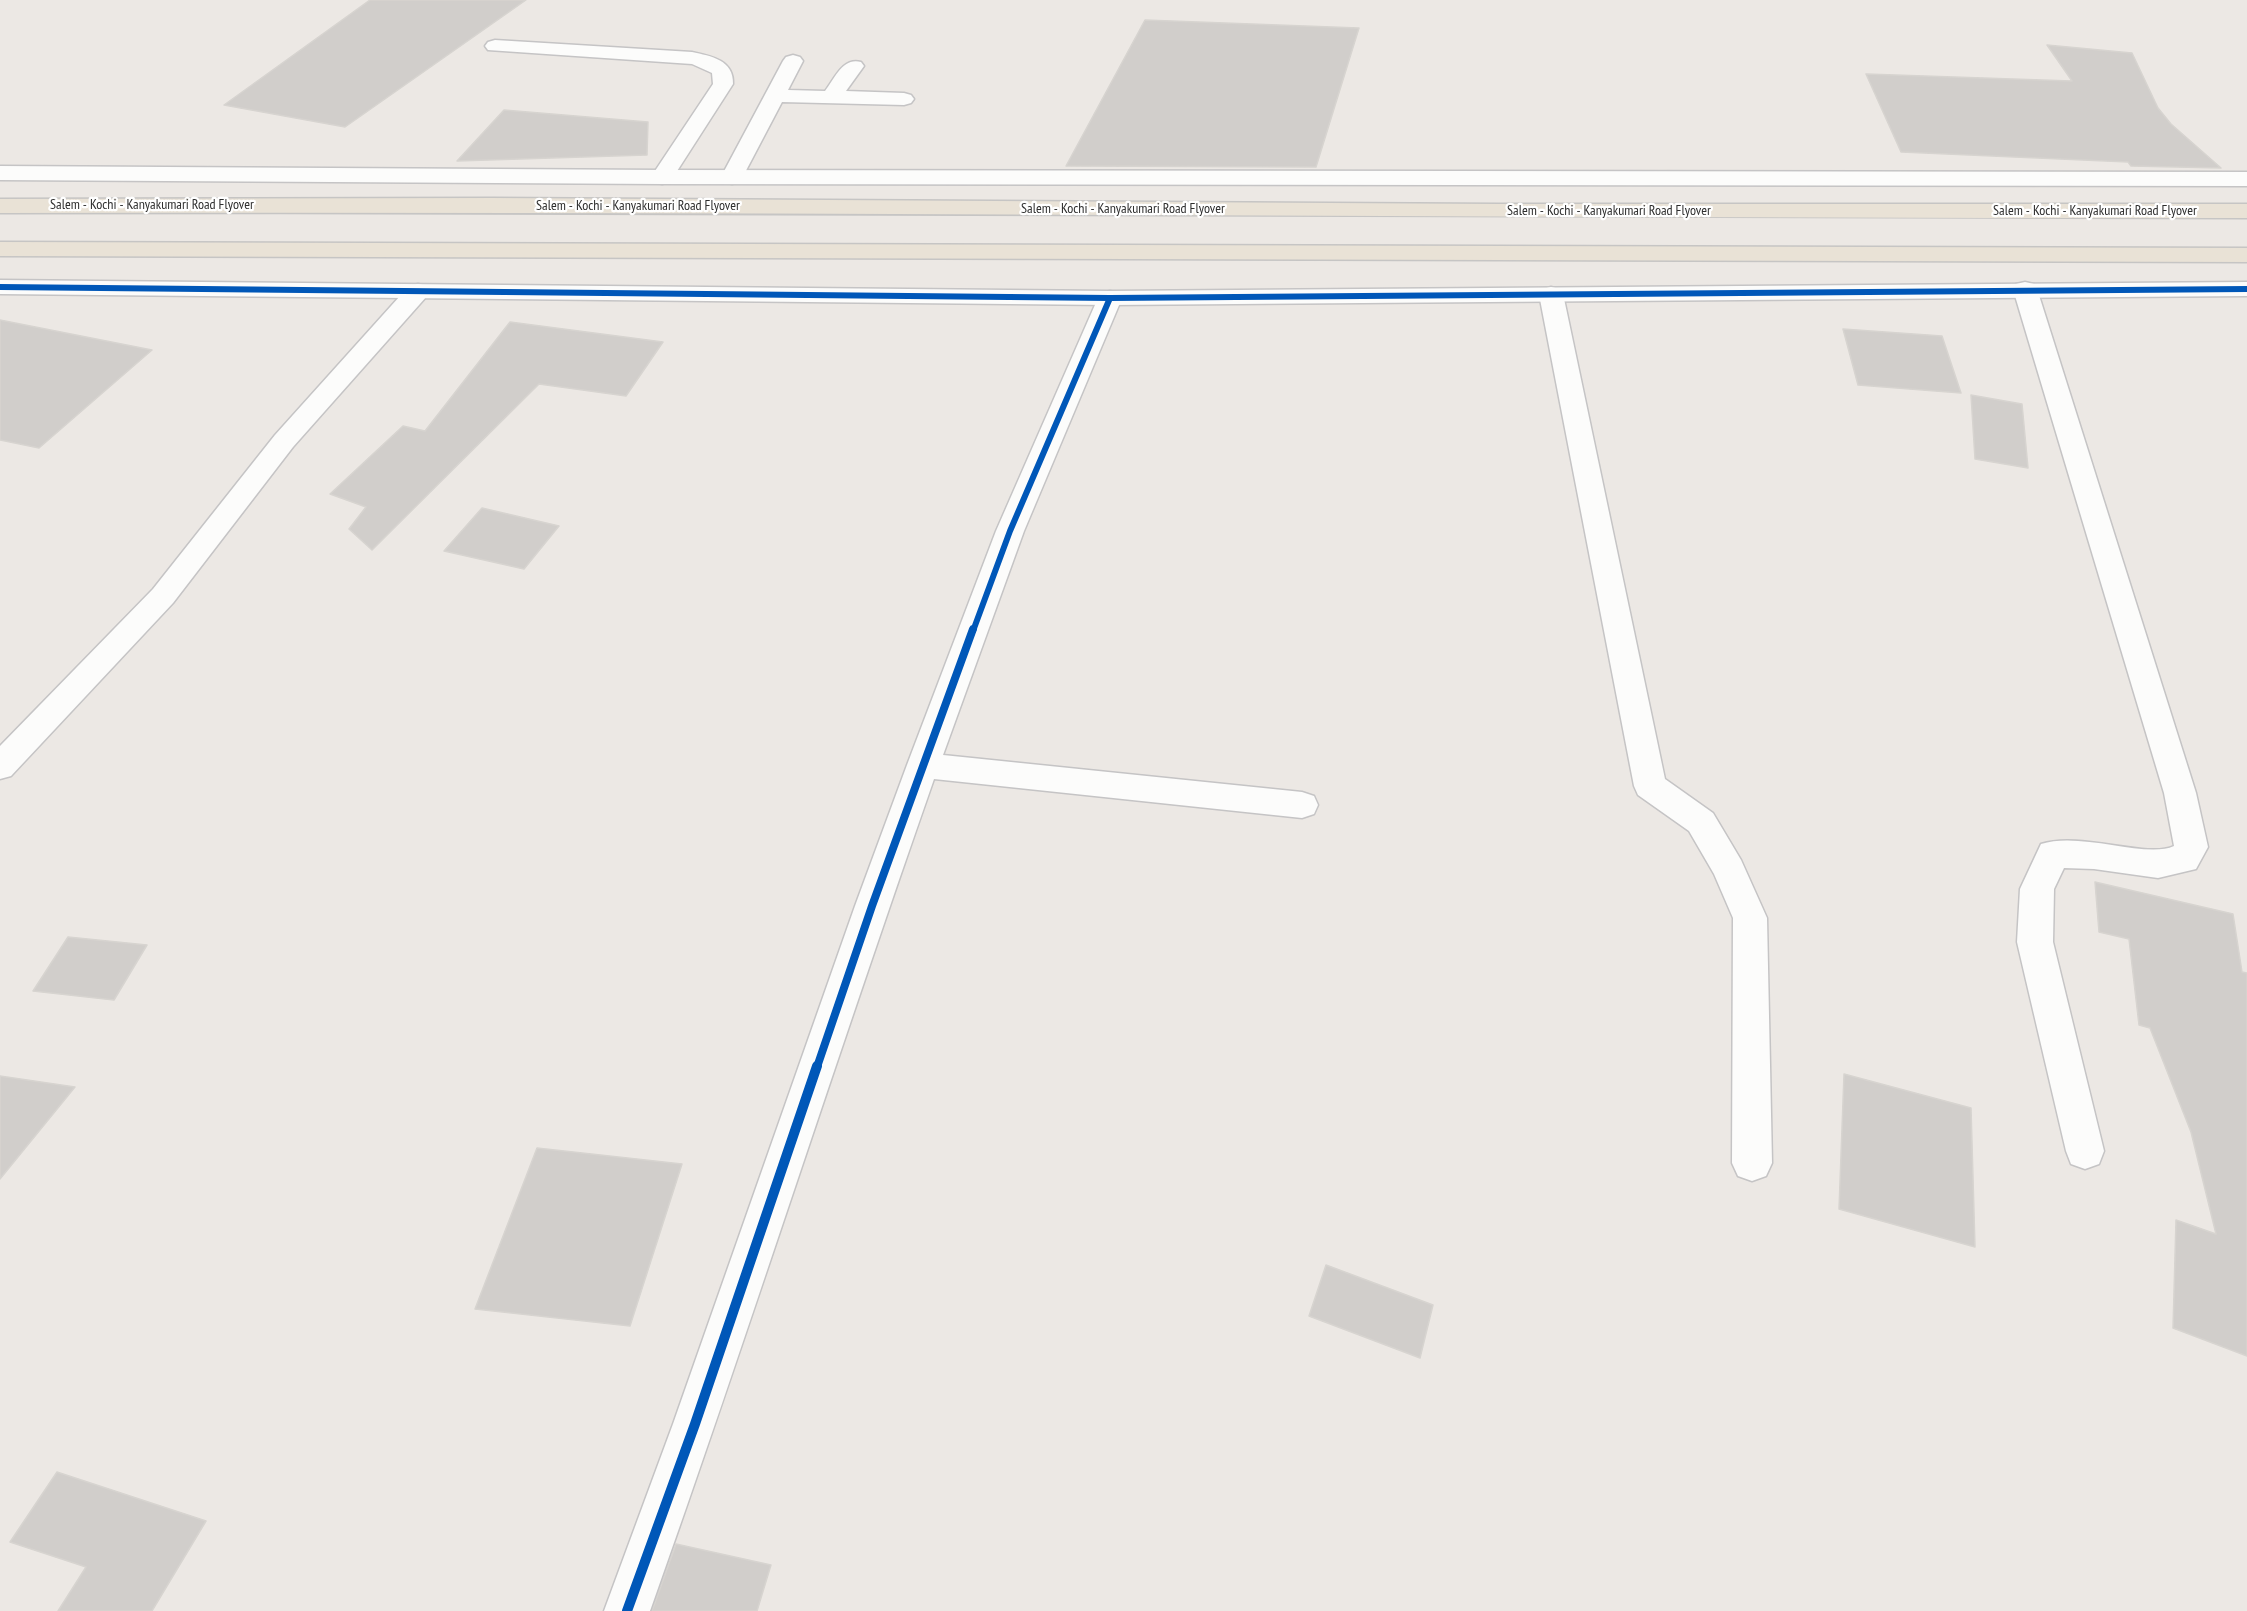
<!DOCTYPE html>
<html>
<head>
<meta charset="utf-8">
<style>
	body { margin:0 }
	canvas { display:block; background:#ece8e4 }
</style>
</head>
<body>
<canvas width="2247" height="1611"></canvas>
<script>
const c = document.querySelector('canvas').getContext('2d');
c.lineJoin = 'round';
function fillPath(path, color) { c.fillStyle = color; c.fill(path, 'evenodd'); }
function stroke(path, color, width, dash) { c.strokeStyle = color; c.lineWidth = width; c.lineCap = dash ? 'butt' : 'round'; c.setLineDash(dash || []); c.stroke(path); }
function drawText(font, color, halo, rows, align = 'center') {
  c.font = font + ' "PT Sans Narrow",sans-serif'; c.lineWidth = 4.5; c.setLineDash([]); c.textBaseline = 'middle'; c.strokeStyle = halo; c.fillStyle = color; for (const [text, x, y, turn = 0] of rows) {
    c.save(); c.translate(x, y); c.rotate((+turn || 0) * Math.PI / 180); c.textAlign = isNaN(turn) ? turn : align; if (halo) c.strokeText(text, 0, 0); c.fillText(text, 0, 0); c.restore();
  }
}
const building = new Path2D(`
	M 370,0 L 526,0 L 345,127 L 224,105 Z
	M 1145,20 L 1359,28 L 1316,167 L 1066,166 Z
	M 2047,45 L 2132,53 L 2158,108 L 2171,124 L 2221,168 L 2131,166 L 2128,162 L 1901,152 L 1866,74 L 2072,81 Z
	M 504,110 L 648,122 L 647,155 L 457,161 Z
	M 0,320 L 152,350 L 39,448 L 0,440 Z
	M 510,322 L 663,342 L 626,396 L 539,384 L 372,550 L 349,529 L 366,507 L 330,494 L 403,426 L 425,431 Z
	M 1843,329 L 1942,336 L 1961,393 L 1858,385 Z
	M 1971,395 L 2022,404 L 2028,468 L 1975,459 Z
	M 482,508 L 559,526 L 524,569 L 444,551 Z
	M 2095,882 L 2233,914 L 2242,972 L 2247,973 L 2247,1356 L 2173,1328 L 2176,1220 L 2216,1234 L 2191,1132 L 2150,1028 L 2139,1025 L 2129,939 L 2099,932 Z
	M 68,937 L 147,945 L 114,1000 L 33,991 Z
	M 1844,1074 L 1971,1108 L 1975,1247 L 1839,1209 Z
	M 0,1076 L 75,1087 L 0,1179 Z
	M 537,1148 L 682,1164 L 630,1326 L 475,1309 Z
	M 1326,1265 L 1433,1305 L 1420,1358 L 1309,1316 Z
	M 57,1472 L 206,1521 L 152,1611 L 58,1611 L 86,1567 L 10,1542 Z
	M 676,1544 L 771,1565 L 757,1611 L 652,1611 Z`);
fillPath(building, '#d1cecb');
stroke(building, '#d7d4d0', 1.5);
const service = new Path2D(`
	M 495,40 L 692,52 C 711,56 734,60 733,84 L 670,182 L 662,184 L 654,182 L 651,177 L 713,84 L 712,73 L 692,64 L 488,50 L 485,46 L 488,42 Z
	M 793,55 L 800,57 L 803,61 L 788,90 L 825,91 C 835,78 843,57 861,62 L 864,66 L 846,91 L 904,93 L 911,95 L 914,99 L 911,103 L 904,105 L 782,102 L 740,182 L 732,184 L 724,182 L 721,177 L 783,61 L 786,57 Z`);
const minor = new Path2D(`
	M 2025,282 L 2034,284 L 2037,289 L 2196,793 L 2208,847 L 2196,869 L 2158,878 L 2094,869 L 2064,868 L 2054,889 L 2053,942 L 2104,1151 L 2099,1164 L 2085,1169 L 2071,1164 L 2066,1151 L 2017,942 L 2020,889 L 2041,844 C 2081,831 2146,859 2174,846 L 2164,793 L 2013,289 L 2016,284 Z
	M 418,284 L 427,286 L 430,291 L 427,296 L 293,447 L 173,603 L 11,776 L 0,779 L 0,746 L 153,589 L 275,435 L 409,286 Z
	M 1551,287 L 1560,289 L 1563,294 L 1665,779 L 1713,813 L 1741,860 L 1767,918 L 1772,1163 L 1766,1176 L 1752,1181 L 1738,1176 L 1732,1163 L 1733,918 L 1714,874 L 1689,831 L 1638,795 L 1634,786 L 1539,294 L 1542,289 Z
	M 1110,291 L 1119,293 L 1122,298 L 1024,531 L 943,755 L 1302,792 L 1314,796 L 1318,805 L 1314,814 L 1302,818 L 934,779 C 837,1055 748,1335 650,1611 L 604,1611 L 673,1424 L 855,906 L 907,765 L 996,531 L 1098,298 L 1101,293 Z`);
const tertiary = new Path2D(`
	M 0,166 L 662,170 L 2247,172 L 2247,186 L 662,184 L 0,180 Z
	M 0,280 L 1110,291 L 2247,282 L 2247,296 L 1110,305 L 0,294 Z`);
const trunk = new Path2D(`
	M 492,198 L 1498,204 L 2247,204 L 2247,218 C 1498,218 749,211 0,213 L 0,199 Z
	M 0,242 L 2247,248 L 2247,262 L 0,256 Z`);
stroke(service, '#c5c4c5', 3);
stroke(minor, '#c5c4c5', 3);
stroke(tertiary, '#c5c4c5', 3);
stroke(trunk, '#c6c5c4', 3);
fillPath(service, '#fcfcfb');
fillPath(minor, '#fcfcfb');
fillPath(tertiary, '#fcfcfb');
fillPath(trunk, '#e9e2d6');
stroke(new Path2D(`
	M 0,287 L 1110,298 L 2247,289
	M 973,631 L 1010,531 L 1110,298`), '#0057b8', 6);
stroke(new Path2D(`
	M 817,1067 L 872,906 L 973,629`), '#0057b8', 8);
stroke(new Path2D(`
	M 627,1611 L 695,1424 L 817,1066`), '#0057b8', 10);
drawText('14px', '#2e2e2e', '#fff', [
	["Salem - Kochi - Kanyakumari Road Flyover",152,205],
	["Salem - Kochi - Kanyakumari Road Flyover",638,206],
	["Salem - Kochi - Kanyakumari Road Flyover",1123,209],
	["Salem - Kochi - Kanyakumari Road Flyover",1609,211],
	["Salem - Kochi - Kanyakumari Road Flyover",2095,211]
]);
</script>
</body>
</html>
